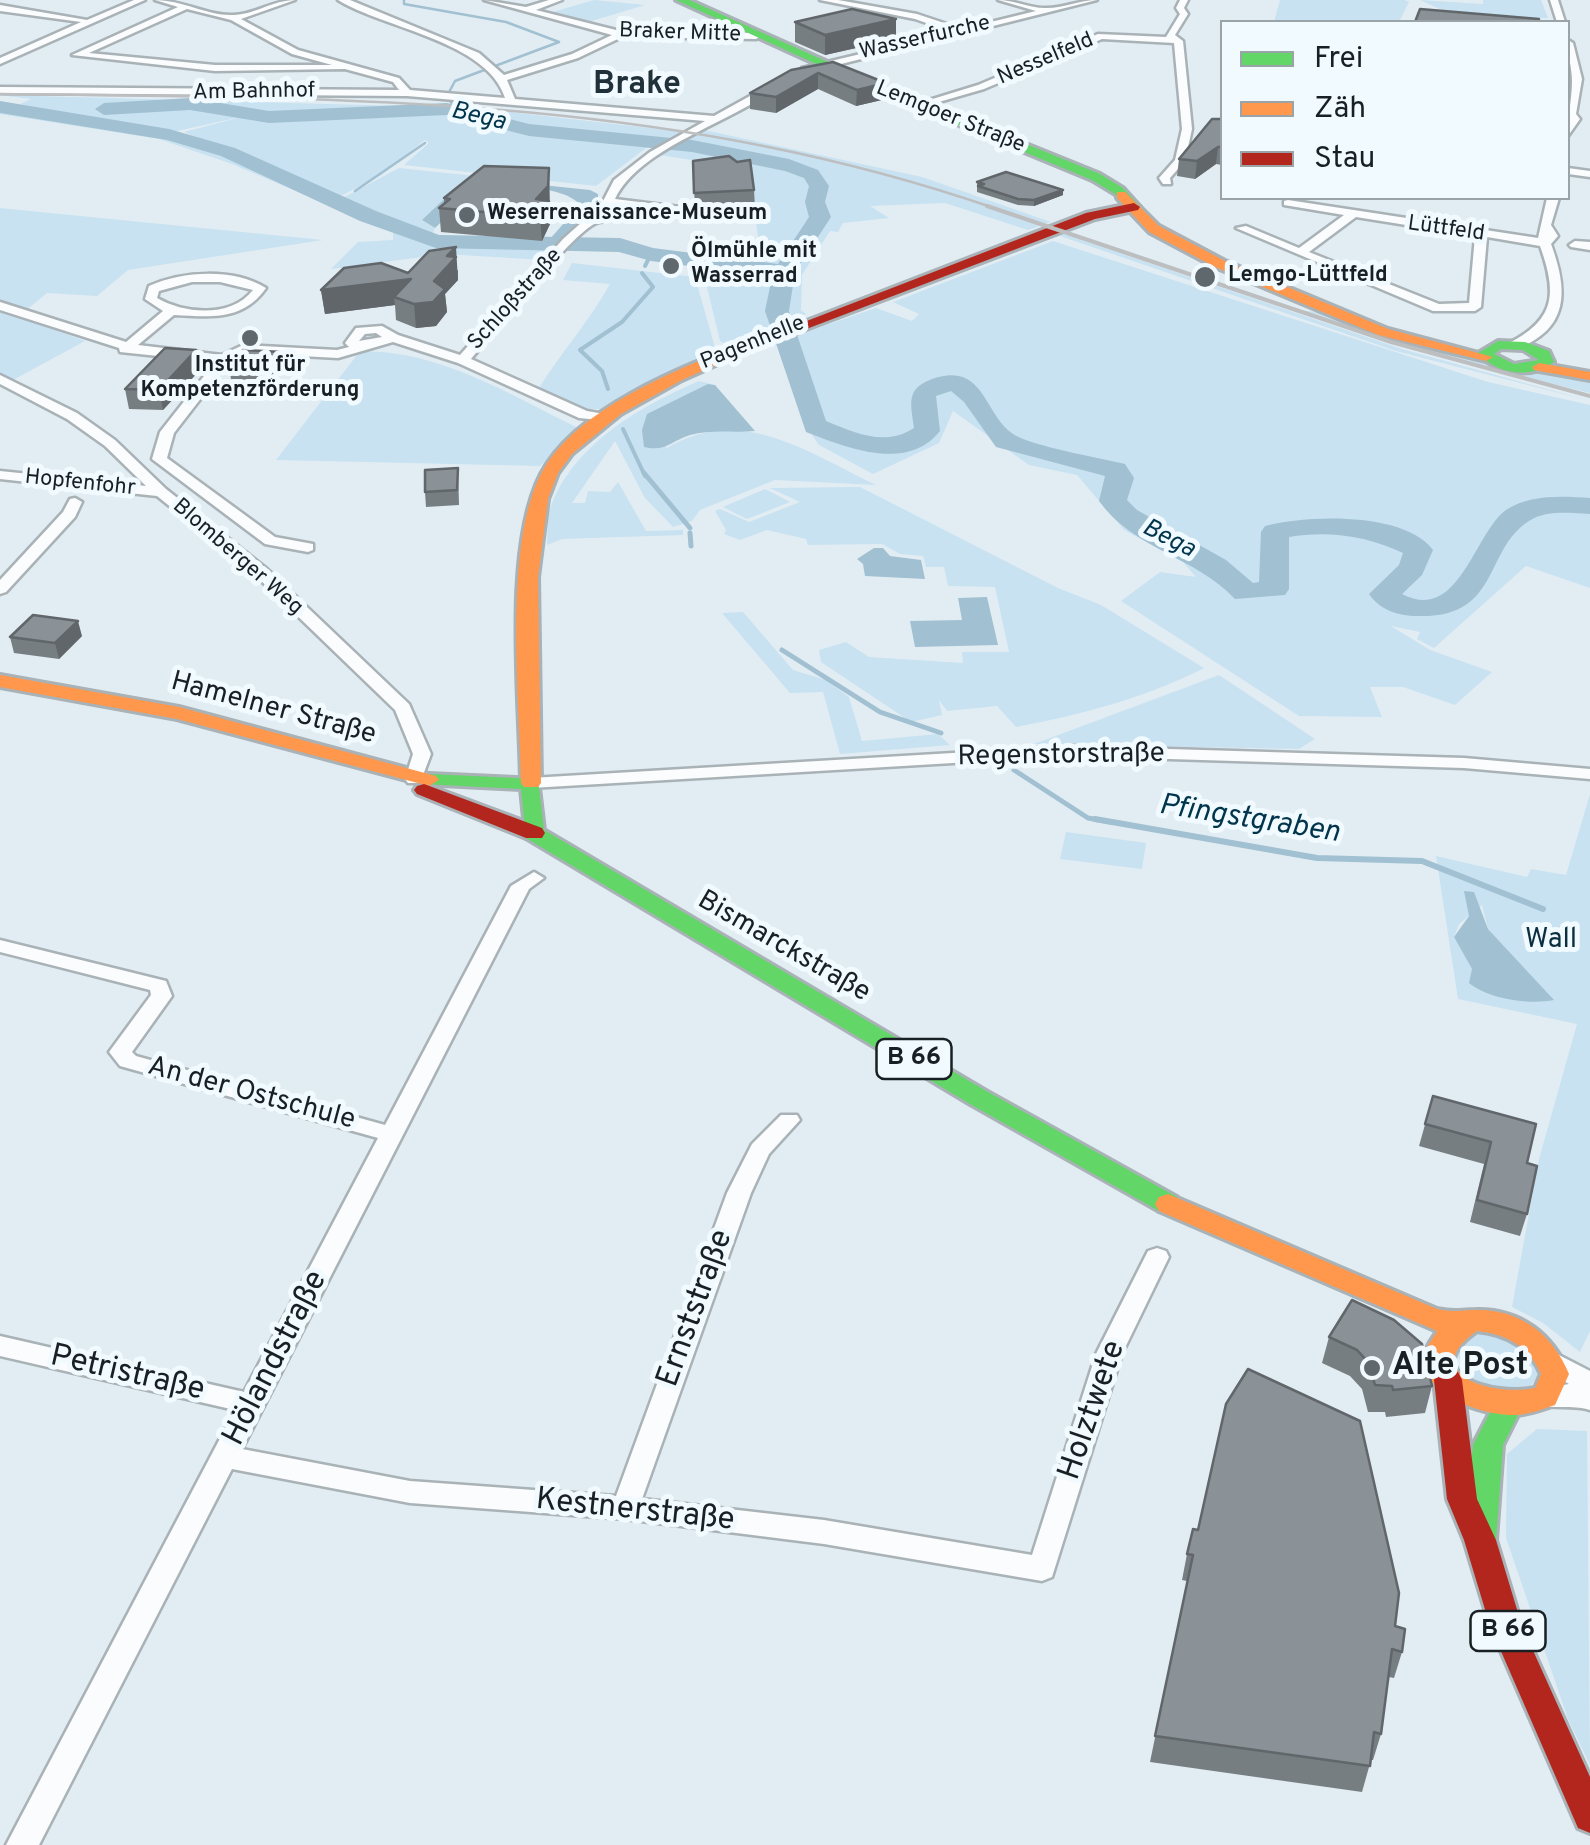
<!DOCTYPE html>
<html>
<head>
<meta charset="utf-8">
<style>
	body { margin:0 }
	#map { position:relative; width:1590px; height:1845px; overflow:hidden; background:#e2edf3; font-family:Overpass,sans-serif }
	canvas { display:block }
	.legend { position:absolute; left:1220px; top:20px; width:350px; height:180px; box-sizing:border-box; background:#f1faff; border:2px solid #9aa3a7; margin:0; padding:12px 18px; list-style:none; font-size:30px; color:#182024 }
	.legend li { display:flex; align-items:center; gap:20px; height:50px }
	.legend b { width:50px; border:2px solid #9aa3a7 }
</style>
</head>
<body>
<div id="map">
<canvas width="1590" height="1845"></canvas>
<ul class="legend">
<li><b style="height:12px;background:#63d668"></b>Frei</li>
<li><b style="height:12px;background:#ff974d"></b>Zäh</li>
<li><b style="height:12px;background:#b3261e"></b>Stau</li>
</ul>
</div>
<script>
const c = document.querySelector('canvas').getContext('2d');
c.lineJoin = 'round';
function fillPath(path, color) { c.fillStyle = color; c.fill(path, 'evenodd'); }
function stroke(path, color, width, dash) { c.strokeStyle = color; c.lineWidth = width; c.lineCap = dash ? 'butt' : 'round'; c.setLineDash(dash || []); c.stroke(path); }
function drawText(font, color, halo, rows, align = 'center') {
  c.font = font + ' Overpass,sans-serif'; c.lineWidth = 10; c.setLineDash([]); c.textBaseline = 'middle'; c.strokeStyle = halo; c.fillStyle = color; for (const [text, x, y, turn = 0] of rows) {
    c.save(); c.translate(x, y); c.rotate((+turn || 0) * Math.PI / 180); c.textAlign = isNaN(turn) ? turn : align; if (halo) c.strokeText(text, 0, 0); c.fillText(text, 0, 0); c.restore();
  }
}
fillPath(new Path2D(`
	M 594,0 L 645,5 L 585,23 L 546,14 Z
	M 1280,0 L 1405,0 L 1409,2 L 1399,22 L 1274,22 Z
	M 1420,0 L 1483,4 L 1483,0 L 1541,0 L 1548,18 L 1464,20 Z
	M 0,95 L 475,108 L 685,132 L 660,147 L 646,148 L 596,186 L 404,165 L 429,143 L 425,140 L 381,175 L 337,198 L 184,132 L 245,116 L 168,133 L 20,104 L 31,99 Z
	M 0,106 C 75,117 154,126 225,152 C 290,175 350,211 416,234 L 419,232 L 339,200 L 399,168 L 475,176 L 423,221 L 435,228 L 428,243 L 554,249 L 543,260 L 445,254 L 331,269 L 358,242 L 393,240 L 393,232 L 232,164 L 159,139 L 0,114 Z
	M 704,130 L 922,177 L 1051,222 L 1028,230 L 945,203 L 870,206 L 889,218 L 843,223 L 838,232 L 830,231 L 802,275 L 801,310 L 806,314 L 725,344 L 720,341 L 706,283 L 742,286 L 758,270 L 716,264 L 728,244 L 759,244 L 749,169 L 660,155 Z
	M 0,208 L 323,240 L 128,270 L 97,296 L 47,293 L 19,316 L 85,341 L 13,380 L 0,374 Z
	M 1064,234 L 1402,349 L 1590,401 L 1396,351 L 1060,236 Z
	M 1053,241 L 1488,382 L 1590,405 L 1590,588 L 1526,566 L 1434,648 L 1417,639 L 1420,632 L 1391,626 L 1430,650 L 1492,672 L 1455,705 L 1403,687 L 1370,687 L 1382,717 L 1299,716 L 1121,601 L 1160,572 L 1196,577 L 1183,562 L 1124,530 L 1077,475 L 1029,465 L 953,411 L 939,443 L 873,474 L 819,445 L 812,435 L 825,425 L 794,336 L 876,308 L 912,321 L 919,314 L 893,302 Z
	M 572,263 L 695,277 L 716,351 L 603,409 L 580,409 L 539,388 C 562,351 589,322 610,284 L 563,280 Z
	M 1289,309 L 1318,312 L 1361,329 L 1590,380 L 1590,393 L 1406,348 Z
	M 360,351 C 441,351 507,393 578,428 L 540,466 L 276,460 Z
	M 699,381 L 715,385 L 708,384 L 665,449 C 740,403 807,452 876,485 L 775,480 L 700,510 L 692,521 L 673,527 L 645,498 L 615,441 L 572,503 L 585,503 L 588,491 L 610,492 L 618,482 L 646,531 L 683,530 L 683,535 L 562,539 L 547,545 C 548,533 547,517 551,506 C 574,444 642,405 699,381 Z
	M 860,487 L 1058,588 L 1101,605 L 1204,668 C 1143,699 1083,714 1016,727 L 997,706 L 947,711 L 939,700 L 942,715 L 911,722 L 821,662 L 819,650 L 846,642 L 869,657 L 963,663 L 962,652 L 1009,652 L 995,587 L 948,586 L 944,567 L 926,567 L 923,556 L 900,554 L 882,544 L 808,545 L 806,539 L 767,530 L 740,540 L 724,534 L 726,530 L 715,511 L 720,509 L 749,522 L 800,502 L 770,488 Z
	M 765,489 L 790,502 L 747,519 L 723,507 Z
	M 743,612 L 793,670 L 826,680 L 849,697 L 862,741 L 938,734 L 950,745 L 840,754 L 823,692 L 790,693 L 722,613 Z
	M 1219,675 L 1315,739 L 1299,749 L 1034,744 Z
	M 1590,794 L 1590,1331 L 1580,1352 L 1543,1323 L 1512,1307 L 1539,1159 L 1577,1024 L 1458,999 L 1436,856 L 1527,877 L 1531,869 L 1566,875 ZM 1482,905 L 1488,929 L 1553,1000 L 1472,969 L 1454,937 L 1459,924 Z
	M 1066,832 L 1146,843 L 1142,869 L 1060,859 Z
	M 1469,1333 L 1509,1335 L 1541,1372 L 1524,1395 L 1472,1387 L 1454,1347 Z
	M 1537,1429 L 1587,1431 L 1590,1765 L 1568,1719 L 1506,1538 L 1507,1454 Z`), '#c8e2f1');
fillPath(new Path2D(`
	M 474,178 L 590,190 L 598,194 L 598,202 L 564,238 L 549,240 L 580,205 C 564,184 495,183 473,196 C 459,204 447,217 435,228 L 422,220 L 459,185 Z
	M 708,384 L 715,385 L 755,431 C 733,433 711,429 690,435 C 671,441 666,452 644,447 L 642,430 L 647,414 Z
	M 874,548 L 883,548 L 890,556 L 921,560 L 925,579 L 865,576 L 863,564 L 857,559 Z
	M 987,597 L 998,645 L 915,647 L 910,621 L 962,620 L 958,598 Z
	M 1464,891 L 1474,892 L 1488,929 L 1554,1000 C 1529,1005 1488,999 1469,983 L 1472,969 L 1454,937 L 1469,916 Z`), '#a1c0d1');
stroke(new Path2D(`
	M 404,0 L 404,4 L 506,22 L 559,42 L 455,81 L 447,96 L 452,104 L 447,109
	M 355,191 L 425,143`), '#a1c0d1', 2.5);
stroke(new Path2D(`
	M 645,266 L 651,254
	M 608,389 L 602,371 L 580,350 L 622,322 L 653,287 L 642,273
	M 623,429 L 645,476`), '#a1c0d1', 4);
stroke(new Path2D(`
	M 644,473 L 690,528
	M 690,533 L 691,546
	M 782,650 L 880,712 L 941,733
	M 1014,770 L 1088,818 L 1110,822`), '#a1c0d1', 5);
stroke(new Path2D(`
	M 1095,819 L 1317,858 L 1422,861 L 1543,909`), '#a1c0d1', 6);
fillPath(new Path2D(`
	M 190,98 L 269,111 L 447,103 L 529,124 L 692,140 L 789,159 L 818,170 L 829,186 L 825,202 L 831,217 L 795,272 L 789,311 L 826,421 C 855,433 885,447 914,428 C 911,404 905,389 932,379 C 985,361 983,414 1013,434 C 1031,446 1100,458 1125,464 L 1134,478 L 1127,500 L 1137,510 L 1226,560 L 1253,583 L 1259,582 L 1261,532 L 1265,526 C 1306,515 1404,511 1433,550 L 1422,575 L 1402,594 C 1459,624 1474,533 1506,510 C 1529,494 1563,496 1590,498 L 1590,514 C 1570,513 1546,510 1529,521 C 1483,550 1501,619 1417,616 C 1398,616 1380,610 1369,594 L 1399,565 L 1403,553 C 1368,536 1328,530 1289,537 L 1289,589 L 1285,595 L 1235,599 C 1196,557 1133,549 1099,501 L 1105,476 L 996,447 L 964,402 L 951,391 L 936,396 L 940,431 C 907,473 845,447 806,432 L 765,311 L 772,277 L 651,261 L 619,252 L 436,248 L 360,221 L 221,156 L 167,140 L 0,113 L 0,101 L 169,129 L 235,148 L 376,211 L 439,235 L 620,238 L 653,248 L 778,264 L 809,217 L 805,202 L 809,186 L 804,178 L 785,171 L 692,152 L 529,136 L 447,115 L 269,123 L 190,110 L 104,115 L 95,109 L 104,103 Z`), '#a1c0d1');
const street = new Path2D(`
	M 134,0 L 145,0 L 0,64 L 0,58 L 81,22 L 0,11 L 0,5 L 87,20 Z
	M 155,0 C 182,0 208,16 233,15 C 254,15 273,0 295,0 L 241,19 L 298,50 L 399,78 L 410,90 L 505,98 C 487,41 385,29 338,0 L 350,0 L 479,53 L 504,75 L 572,54 L 612,35 L 484,0 L 526,7 L 549,0 L 562,0 L 536,10 L 620,31 L 756,33 L 761,36 L 756,39 L 622,37 L 578,58 L 507,80 L 515,99 L 714,116 L 768,86 L 776,88 C 731,123 640,147 615,199 L 680,207 L 686,210 L 684,212 C 657,226 628,216 599,222 C 576,227 492,335 471,359 L 587,411 L 610,415 L 610,421 L 579,418 L 458,363 L 393,342 L 338,358 L 245,353 L 229,362 L 174,433 L 167,458 L 275,537 L 313,544 L 313,550 L 308,552 L 265,544 L 152,459 L 160,432 L 215,362 L 120,352 L 119,348 L 0,310 L 0,302 L 126,342 L 163,311 L 145,299 L 149,286 C 183,271 233,268 266,288 C 243,321 211,317 174,315 L 138,345 L 222,355 L 243,345 L 337,350 L 349,347 L 345,343 L 356,328 L 382,326 L 398,335 L 460,355 L 563,239 L 601,205 L 614,180 L 650,152 L 705,121 L 407,96 L 0,93 L 0,87 L 399,90 L 393,82 L 345,69 L 215,71 L 72,55 L 178,7 ZM 187,9 L 231,20 L 292,54 L 332,65 L 215,65 L 89,53 ZM 612,206 L 667,212 L 603,215 ZM 192,282 L 220,282 L 253,290 C 231,318 185,314 157,298 L 159,291 ZM 376,333 L 382,337 L 359,341 L 365,334 Z
	M 820,0 L 838,0 L 917,14 L 962,29 L 1036,11 L 998,0 C 1014,0 1032,9 1047,8 C 1064,8 1080,0 1097,0 L 805,73 L 802,68 L 952,32 L 915,19 Z
	M 1180,0 L 1188,0 L 1184,8 L 1188,14 L 1175,35 L 1183,41 L 1192,129 L 1185,161 L 1170,178 L 1171,184 L 1163,184 L 1159,178 L 1175,160 L 1182,129 L 1174,43 L 1102,39 L 984,89 L 918,108 L 913,105 L 978,85 L 1098,34 L 1166,37 L 1180,14 L 1176,8 Z
	M 1550,0 L 1558,0 L 1565,22 L 1557,22 Z
	M 1568,40 L 1573,43 L 1582,79 L 1576,114 L 1580,119 L 1568,136 C 1567,118 1572,100 1572,81 C 1572,67 1567,54 1568,40 Z
	M 1568,168 L 1590,171 L 1590,177 L 1568,174 Z
	M 1547,198 L 1559,198 L 1551,225 L 1558,236 L 1551,244 C 1568,290 1570,329 1516,349 L 1510,345 L 1511,342 C 1557,318 1556,291 1540,246 L 1487,237 L 1481,307 L 1475,311 L 1433,311 L 1236,228 L 1246,226 L 1299,248 L 1344,215 L 1284,205 L 1284,201 L 1288,200 L 1538,238 ZM 1356,217 L 1475,236 L 1469,303 L 1439,304 L 1309,252 Z
	M 1575,241 L 1590,242 L 1590,250 L 1571,247 L 1569,245 Z
	M 0,375 L 77,413 L 115,440 L 166,489 L 267,569 L 409,704 L 431,754 L 420,783 L 408,783 L 405,779 L 413,754 L 395,710 L 255,575 L 157,496 L 0,479 L 0,471 L 146,486 L 105,446 L 67,419 L 0,384 Z
	M 75,498 L 82,502 L 75,517 L 6,592 L 0,594 L 0,580 L 63,512 L 70,499 Z
	M 1071,746 L 1464,758 L 1590,769 L 1590,779 L 1464,768 L 1071,756 L 531,788 L 522,783 L 531,778 Z
	M 534,872 L 544,878 L 529,889 L 242,1449 L 410,1481 L 616,1496 L 727,1193 L 752,1144 L 781,1115 L 797,1115 L 800,1120 L 769,1154 L 751,1193 L 642,1499 L 824,1520 L 1032,1555 L 1096,1354 L 1148,1251 L 1157,1248 L 1166,1251 L 1169,1257 L 1122,1354 L 1052,1577 L 1042,1581 L 824,1544 L 625,1519 L 410,1503 L 232,1469 L 39,1845 L 6,1845 L 235,1410 L 0,1356 L 0,1336 L 244,1392 L 378,1138 L 120,1066 L 109,1052 L 151,995 L 150,990 L 0,952 L 0,940 L 166,981 L 172,996 L 132,1052 L 136,1056 L 385,1125 L 511,886 Z
	M 1553,1352 L 1590,1371 L 1590,1410 C 1571,1404 1554,1410 1536,1404 L 1532,1397 L 1536,1390 L 1569,1384 L 1544,1369 L 1540,1362 L 1544,1355 Z`);
const fast = new Path2D(`
	M 676,0 L 689,0 L 868,80 L 1100,174 L 1123,188 L 1140,207 L 1130,210 L 1115,194 L 1092,180 L 860,84 Z
	M 1498,341 L 1525,342 L 1549,351 L 1554,362 C 1531,379 1497,375 1478,353 ZM 1501,349 L 1523,350 L 1539,360 L 1514,364 L 1494,354 Z
	M 429,774 L 538,779 L 544,830 L 988,1092 L 1177,1197 L 1181,1204 L 1177,1211 L 1159,1211 L 970,1104 L 526,838 L 521,789 L 422,784 L 419,780 L 422,776 Z
	M 1506,1397 L 1516,1401 L 1521,1409 L 1503,1445 L 1496,1540 L 1491,1549 L 1480,1553 L 1469,1549 L 1464,1540 L 1473,1445 L 1496,1401 Z`);
const slow = new Path2D(`
	M 1117,192 L 1125,192 L 1159,226 L 1225,261 L 1388,329 L 1493,357 L 1486,361 L 1378,335 L 1215,267 L 1149,232 L 1117,198 Z
	M 757,338 L 769,341 L 682,380 L 621,414 L 572,454 L 558,473 L 548,499 L 538,577 L 541,783 L 538,787 L 524,787 L 521,783 C 520,699 503,548 541,474 C 576,406 690,364 757,338 Z
	M 1539,363 L 1590,372 L 1590,380 L 1534,370 L 1532,367 Z
	M 0,675 L 179,707 L 436,776 L 439,780 L 429,786 L 177,719 L 0,687 Z
	M 1168,1194 L 1437,1309 C 1457,1313 1458,1310 1476,1310 C 1521,1309 1553,1335 1569,1374 L 1555,1405 C 1543,1409 1530,1414 1517,1415 C 1486,1417 1414,1394 1426,1351 C 1427,1345 1434,1337 1437,1331 L 1159,1211 L 1155,1204 L 1159,1197 ZM 1477,1331 C 1506,1334 1529,1346 1541,1374 L 1535,1388 C 1494,1397 1415,1374 1477,1331 Z`);
const jam = new Path2D(`
	M 1134,203 L 1140,207 L 1138,210 L 1095,219 L 767,344 L 755,341 L 1086,213 Z
	M 424,784 L 542,828 L 545,833 L 542,838 L 526,838 L 417,794 L 414,790 L 417,786 Z
	M 1448,1369 L 1458,1372 L 1462,1380 L 1477,1499 L 1496,1540 L 1522,1626 L 1590,1777 L 1590,1833 L 1578,1828 L 1490,1626 L 1464,1540 L 1447,1499 L 1434,1380 L 1438,1372 Z`);
stroke(street, '#a9b2b6', 5);
stroke(fast, '#a9b2b6', 6);
stroke(slow, '#a9b2b6', 6);
stroke(jam, '#a9b2b6', 6);
fillPath(street, '#fbfcfd');
fillPath(fast, '#63d668');
fillPath(slow, '#ff974d');
fillPath(jam, '#b3261e');
stroke(new Path2D(`
	M 0,94 C 343,98 666,95 994,208`), '#bcbec0', 2.5);
stroke(new Path2D(`
	M 987,206 L 1391,342 L 1590,396`), '#bcbec0', 4);
fillPath(new Path2D(`
	M 795,22 L 896,39 L 825,55 L 795,42 Z
	M 833,62 L 886,99 L 856,106 L 818,89 L 776,113 L 750,109 L 750,93 Z
	M 1222,119 L 1222,165 L 1216,164 L 1195,179 L 1177,176 L 1179,159 Z
	M 693,161 L 754,190 L 755,208 L 695,210 Z
	M 549,168 L 550,224 L 542,241 L 441,232 L 439,208 L 444,203 L 444,198 Z
	M 977,182 L 1063,190 L 1063,195 L 1034,206 L 1018,205 L 977,192 Z
	M 458,270 L 458,280 L 445,294 L 447,312 L 436,326 L 416,328 L 396,320 L 395,305 L 325,314 L 321,290 L 408,273 Z
	M 196,350 L 200,370 L 163,410 L 129,409 L 125,389 Z
	M 285,365 L 271,382 L 231,379 L 229,366 Z
	M 458,468 L 459,505 L 426,507 L 425,492 Z
	M 82,636 L 59,659 L 14,653 L 10,637 Z
	M 1433,1096 L 1527,1163 L 1527,1214 L 1520,1236 L 1470,1222 L 1484,1164 L 1419,1146 Z
	M 1329,1337 L 1432,1386 L 1425,1413 L 1386,1417 L 1385,1412 L 1368,1412 L 1362,1389 L 1350,1376 L 1322,1363 Z
	M 1187,1554 L 1395,1626 L 1402,1652 L 1394,1678 L 1389,1677 L 1381,1734 L 1373,1760 L 1371,1760 L 1362,1792 L 1150,1762 L 1187,1581 L 1182,1580 Z`), '#777e82');
fillPath(new Path2D(`
	M 896,19 L 896,39 L 825,55 L 825,35 Z
	M 818,73 L 818,89 L 776,113 L 776,97 Z
	M 886,83 L 886,99 L 856,106 L 857,90 Z
	M 1218,147 L 1216,164 L 1195,179 L 1197,161 Z
	M 549,168 L 550,224 L 542,241 L 540,217 L 536,199 Z
	M 1063,190 L 1063,195 L 1034,206 L 1034,200 Z
	M 456,247 L 458,280 L 445,294 L 447,312 L 436,326 L 416,328 L 414,304 L 434,281 L 447,256 Z
	M 411,279 L 394,297 L 395,305 L 325,314 L 321,290 Z
	M 196,350 L 200,370 L 163,410 L 159,390 Z
	M 283,352 L 285,365 L 271,382 L 269,368 Z
	M 78,621 L 82,636 L 59,659 L 55,643 Z`), '#61666a');
const building = new Path2D(`
	M 852,9 L 896,19 L 825,35 L 795,22 Z
	M 1420,9 L 1539,19 L 1538,22 L 1415,22 Z
	M 833,62 L 886,83 L 857,90 L 818,73 L 776,97 L 750,93 L 791,70 Z
	M 1212,119 L 1222,119 L 1222,147 L 1218,147 L 1197,161 L 1179,159 Z
	M 729,156 L 737,162 L 750,160 L 754,190 L 694,193 L 693,161 Z
	M 484,166 L 549,168 L 548,186 L 536,199 L 549,201 L 540,217 L 439,208 L 450,199 L 444,198 Z
	M 1006,172 L 1063,190 L 1034,200 L 1018,199 L 978,186 L 984,184 L 977,182 Z
	M 456,247 L 447,256 L 456,257 L 434,281 L 445,289 L 433,302 L 414,304 L 394,297 L 411,279 L 321,290 L 344,268 L 381,263 L 408,273 L 429,251 Z
	M 165,348 L 196,350 L 159,390 L 125,389 Z
	M 243,350 L 283,352 L 269,368 L 229,366 Z
	M 458,468 L 457,490 L 425,492 L 425,470 Z
	M 33,615 L 78,621 L 55,643 L 10,637 Z
	M 1433,1096 L 1536,1124 L 1527,1163 L 1537,1166 L 1527,1214 L 1477,1200 L 1491,1142 L 1425,1124 Z
	M 1352,1300 L 1394,1320 L 1422,1344 L 1432,1386 L 1393,1390 L 1392,1386 L 1375,1385 L 1369,1363 L 1357,1350 L 1329,1337 Z
	M 1248,1369 L 1360,1421 L 1399,1593 L 1395,1626 L 1405,1629 L 1402,1652 L 1392,1649 L 1381,1734 L 1374,1732 L 1370,1766 L 1155,1736 L 1193,1555 L 1187,1554 L 1193,1529 L 1198,1530 L 1226,1404 Z`);
fillPath(building, '#8a9297');
stroke(building, '#61666a', 2.5);
for (const [x, y, r, color] of [
	[467,215,10,"#5f686c"],
	[671,266,10,"#5f686c"],
	[1205,277,12,"#5f686c"],
	[250,338,10,"#5f686c"],
	[1372,1368,10,"#5f686c"]
]) { const dot = new Path2D(); dot.arc(x, y, r, 0, 2 * Math.PI); c.fillStyle = color; c.fill(dot); stroke(dot, '#f1faff', 4); }
drawText('22px', '#182024', '#f1faff', [
	["Braker Mitte",680,34,2],
	["Wasserfurche",925,39,-13],
	["Nesselfeld",1046,60,-23],
	["Am Bahnhof",254,93,-1],
	["Lemgoer Straße",950,118,22],
	["Lüttfeld",1446,230,8],
	["Schloßstraße",516,300,-48],
	["Pagenhelle",753,344,-22],
	["Hopfenfohr",80,484,6],
	["Blomberger Weg",237,558,41]
]);
drawText('bold 22px', '#182024', '#f1faff', [
	["Weserrenaissance-Museum",487,215],
	["Ölmühle mit",691,253],
	["Wasserrad",691,278],
	["Lemgo-Lüttfeld",1228,277],
	["Institut für",250,367,"center"],
	["Kompetenzförderung",250,392,"center"]
], 'left');
drawText('italic 25px', '#00354c', '#f1faff', [
	["Bega",478,118,13],
	["Bega",1168,540,27]
]);
for (const [x, y, w] of [
	[914,1059,75],
	[1508,1631,75]
]) { const box = new Path2D(); box.roundRect(x - w / 2, y - 20, w, 40, 8); c.fillStyle = '#f1faff'; c.fill(box); stroke(box, '#182024', 2.5); }
drawText('bold 25px', '#182024', null, [
	["B 66",914,1059],
	["B 66",1508,1631]
]);
drawText('28px', '#182024', '#f1faff', [
	["Hamelner Straße",273,710,15],
	["Regenstorstraße",1061,757,-1],
	["Bismarckstraße",783,948,30],
	["An der Ostschule",251,1095,15]
]);
drawText('28px', '#0c2f40', '#f1faff', [
	["Wall",1551,941]
]);
drawText('italic 30px', '#00354c', '#f1faff', [
	["Pfingstgraben",1249,821,9]
]);
drawText('bold 32px', '#20313a', '#f1faff', [
	["Brake",637,87]
]);
drawText('32px', '#182024', '#f1faff', [
	["Ernststraße",697,1309,-70],
	["Hölandstraße",277,1359,-63],
	["Petristraße",127,1375,13],
	["Holztwete",1094,1411,-71],
	["Kestnerstraße",635,1512,6]
]);
drawText('bold 32px', '#182024', '#f1faff', [
	["Alte Post",1392,1368]
], 'left');
</script>
</body>
</html>
